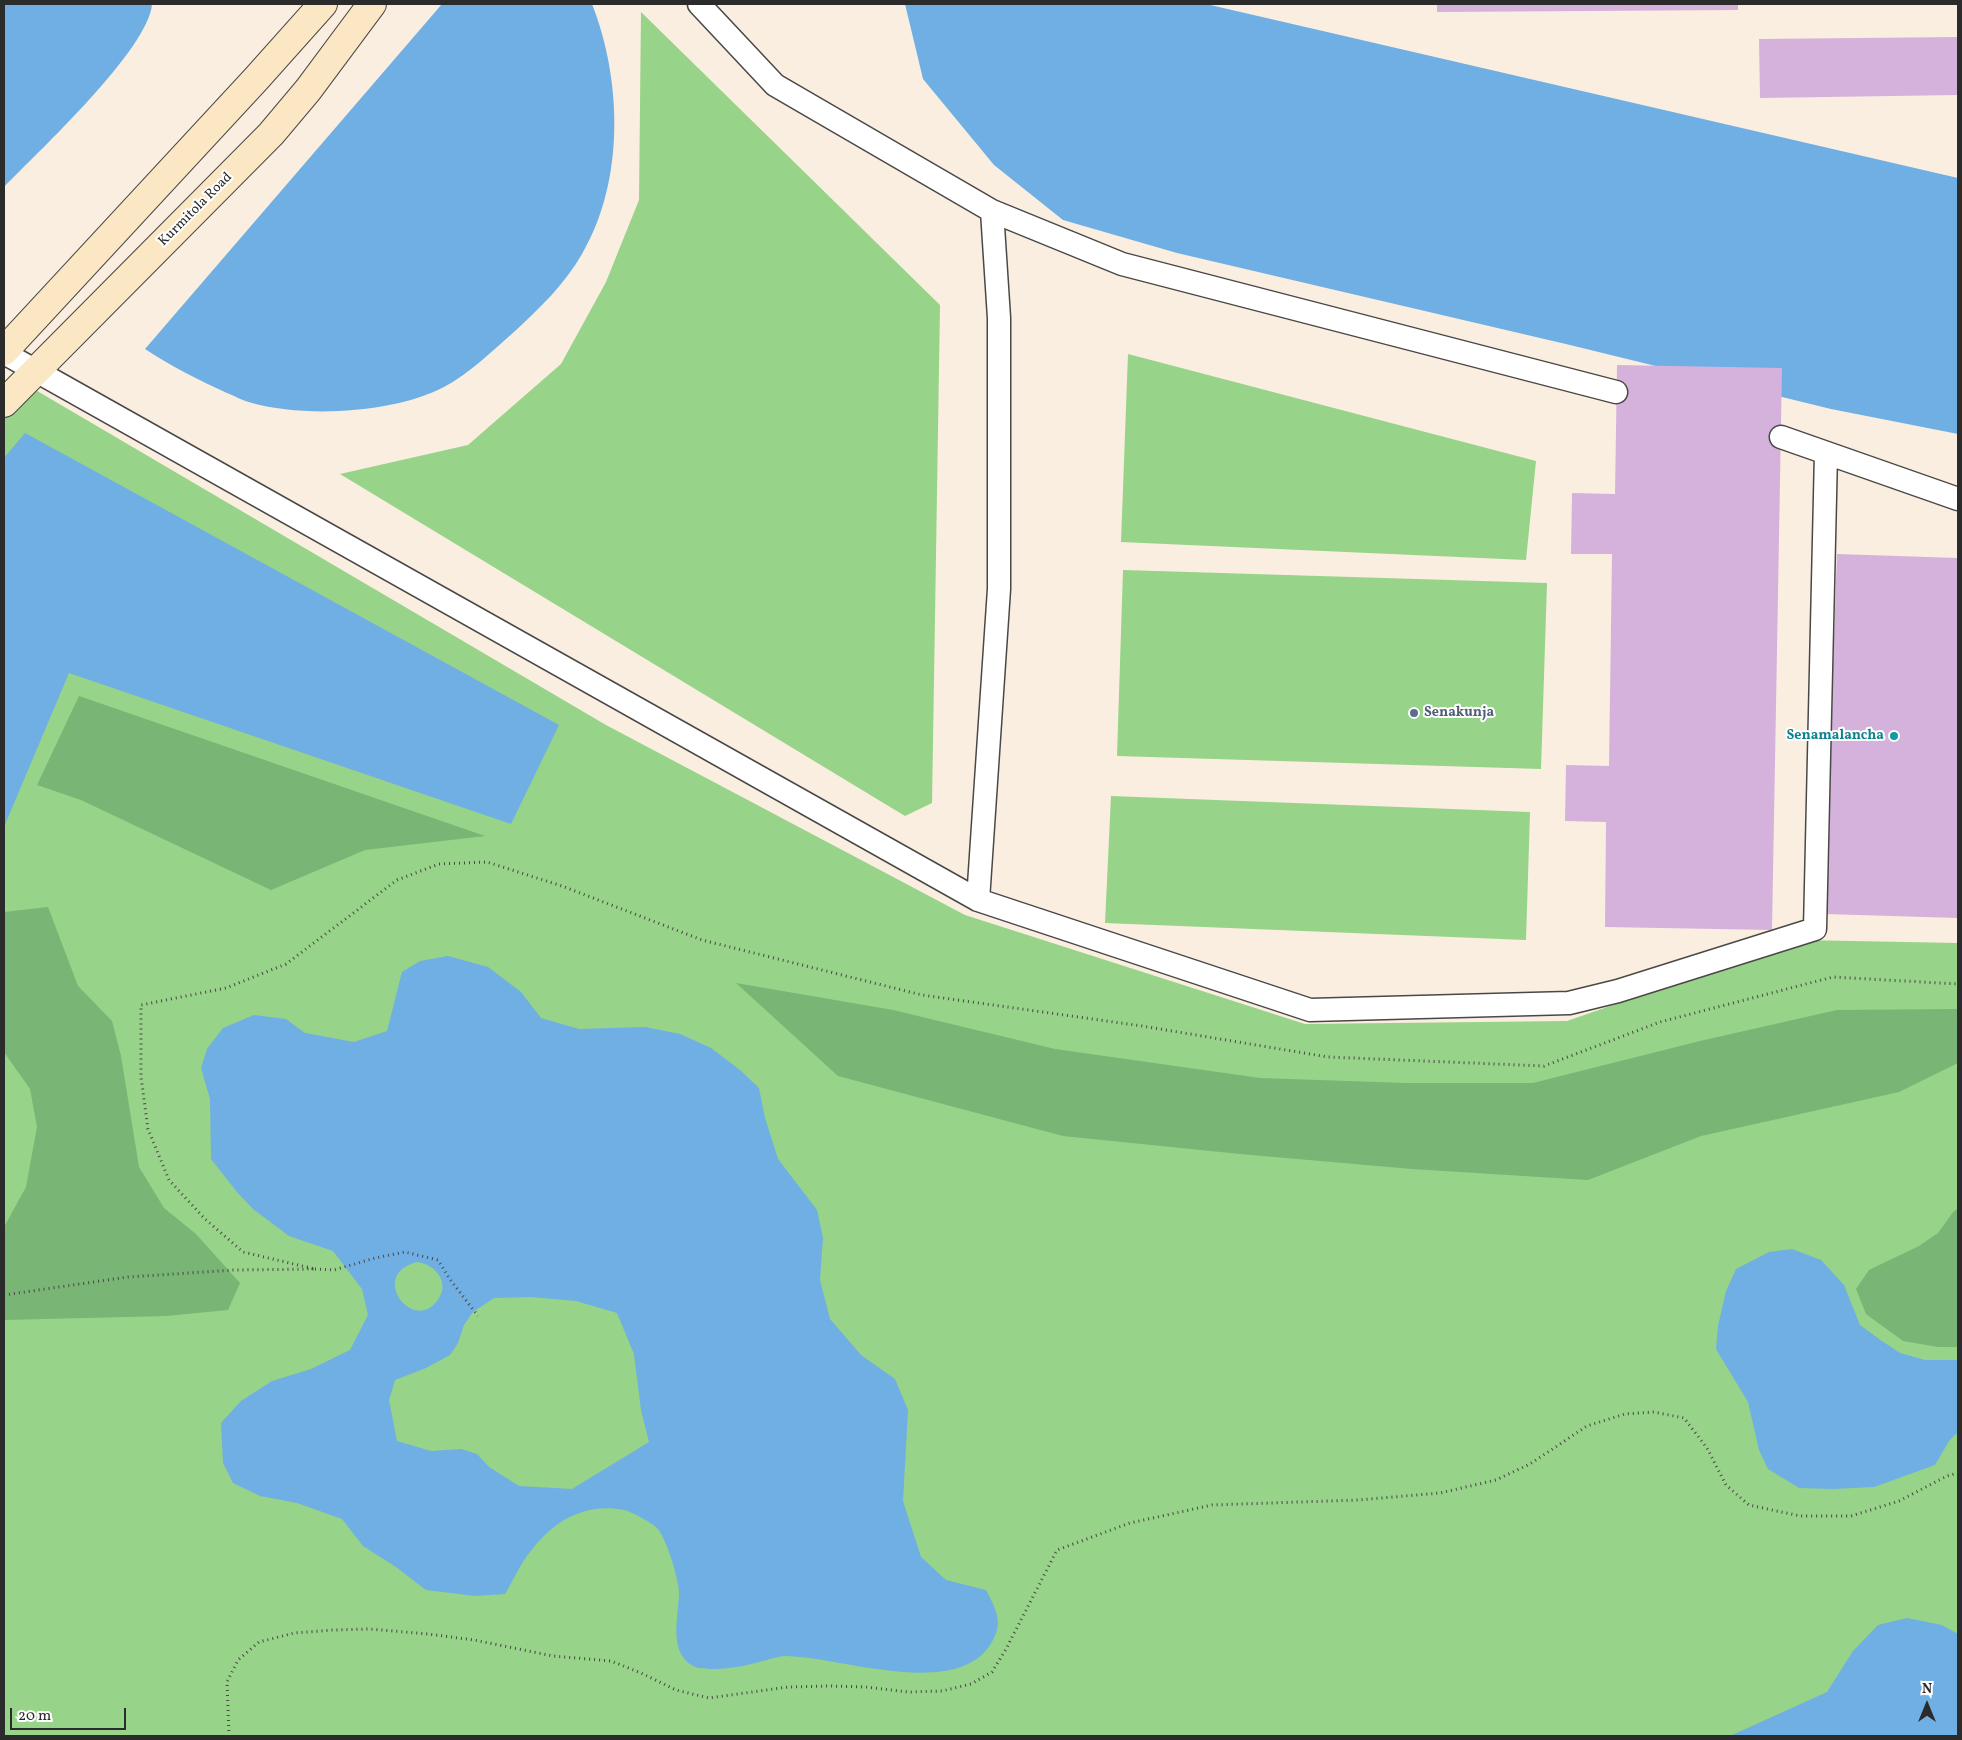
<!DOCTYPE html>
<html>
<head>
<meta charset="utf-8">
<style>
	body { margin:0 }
	#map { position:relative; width:1962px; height:1740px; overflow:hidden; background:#faeee0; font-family:Vollkorn,serif }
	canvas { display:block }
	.frame { position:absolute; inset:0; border:5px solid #2b2b2b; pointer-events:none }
	.north { position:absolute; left:1902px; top:1680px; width:50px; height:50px; -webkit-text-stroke:4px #fff; paint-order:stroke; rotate:0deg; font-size:14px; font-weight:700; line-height:20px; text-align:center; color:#2b2b2b }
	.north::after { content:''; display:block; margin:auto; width:18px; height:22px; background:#2b2b2b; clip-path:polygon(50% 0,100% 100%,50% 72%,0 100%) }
	.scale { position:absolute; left:10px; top:1708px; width:116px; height:22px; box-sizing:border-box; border:2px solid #2b2b2b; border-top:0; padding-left:6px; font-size:15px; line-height:18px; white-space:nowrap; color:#2b2b2b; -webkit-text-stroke:4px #fff; paint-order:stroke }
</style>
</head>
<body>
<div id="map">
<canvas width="1962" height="1740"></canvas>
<div class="frame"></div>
<div class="north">N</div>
<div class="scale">20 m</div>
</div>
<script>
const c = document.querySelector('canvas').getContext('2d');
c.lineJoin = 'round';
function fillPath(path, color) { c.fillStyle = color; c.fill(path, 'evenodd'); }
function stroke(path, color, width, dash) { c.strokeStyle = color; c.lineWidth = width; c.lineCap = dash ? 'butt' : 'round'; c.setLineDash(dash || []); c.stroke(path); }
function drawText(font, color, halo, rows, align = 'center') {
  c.font = font + ' Vollkorn,serif'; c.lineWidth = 4; c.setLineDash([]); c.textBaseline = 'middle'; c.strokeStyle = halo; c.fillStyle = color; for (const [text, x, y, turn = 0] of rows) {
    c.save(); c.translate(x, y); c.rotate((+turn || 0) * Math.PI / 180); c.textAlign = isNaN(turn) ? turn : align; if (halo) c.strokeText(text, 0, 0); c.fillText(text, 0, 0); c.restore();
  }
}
fillPath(new Path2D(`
	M 641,12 L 940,305 L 932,803 L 905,816 L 340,474 L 468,445 L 561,364 L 606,282 L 639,200 Z
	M 1128,354 L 1536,461 L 1526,560 L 1121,542 Z
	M 27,385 L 606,725 L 965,915 L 1305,1024 L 1567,1021 L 1800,940 L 1958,943 L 1958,1736 L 4,1736 L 4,410 Z
	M 1123,570 L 1547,583 L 1541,769 L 1117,756 Z
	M 1111,796 L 1530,812 L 1526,940 L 1105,923 Z`), '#97d388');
fillPath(new Path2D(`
	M 79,696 L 485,836 L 365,850 L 271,890 L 81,800 L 37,785 Z
	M 48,907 L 78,986 L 112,1021 L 121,1056 L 139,1167 L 164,1208 L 196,1234 L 240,1283 L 228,1310 L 166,1316 L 4,1320 L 4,1227 L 26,1187 L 37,1127 L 30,1089 L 4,1052 L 4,912 Z
	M 736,983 L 893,1010 L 1055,1049 L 1260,1078 L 1405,1083 L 1533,1083 L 1700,1041 L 1837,1010 L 1958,1009 L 1958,1063 L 1899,1092 L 1701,1136 L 1588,1180 L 1412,1169 L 1240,1154 L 1063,1136 L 838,1076 Z
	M 1958,1209 L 1958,1347 L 1938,1347 L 1903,1341 L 1866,1314 L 1856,1289 L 1869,1270 L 1919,1246 L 1938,1233 L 1954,1211 Z`), '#79b574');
fillPath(new Path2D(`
	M 4,4 L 152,4 C 149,49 38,152 4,187 Z
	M 442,4 L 592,4 C 622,80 625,181 582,254 C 565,284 539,309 514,332 C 492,351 470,373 444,387 C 394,413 306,418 252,403 C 243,401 235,396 227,393 C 198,380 171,366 145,349 Z
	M 905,4 L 1206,4 L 1958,178 L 1958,434 L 1831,409 L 1570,345 L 1177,253 L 1063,220 L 994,165 L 923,79 Z
	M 25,433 L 559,725 L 511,824 L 69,673 L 4,827 L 4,458 Z
	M 448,956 L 488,967 L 521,992 L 541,1018 L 579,1029 L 645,1027 L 680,1034 L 711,1048 L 740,1070 L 759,1088 L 765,1118 L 778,1159 L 817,1210 L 823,1238 L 820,1280 L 830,1319 L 861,1355 L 895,1379 L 908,1410 L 903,1501 L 921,1557 L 946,1580 L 986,1590 C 997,1611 1004,1624 990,1645 C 954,1700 838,1656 784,1656 C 775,1657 764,1661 755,1663 C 740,1667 726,1669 710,1669 C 706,1668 699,1669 695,1667 C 668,1654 678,1619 679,1595 C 680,1582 666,1537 657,1528 C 652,1523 630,1511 624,1510 C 585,1502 553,1521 530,1552 C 520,1564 513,1581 505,1594 L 475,1596 L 426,1590 L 396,1567 L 363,1546 L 342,1519 L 297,1503 L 260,1496 L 233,1483 L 223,1463 L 221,1423 L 241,1401 L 272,1381 L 311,1369 L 350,1350 L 368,1315 L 362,1289 L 333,1251 L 289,1236 L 253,1209 L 237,1192 L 211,1159 L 210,1099 L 201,1068 L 207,1049 L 223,1028 L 254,1015 L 286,1019 L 305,1033 L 354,1042 L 387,1031 L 402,972 L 420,961 ZM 417,1262 C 434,1264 450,1281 439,1298 C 416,1337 366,1275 417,1262 ZM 531,1297 L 576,1301 L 617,1313 L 634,1354 L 641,1410 L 649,1442 L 572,1489 L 519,1486 L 489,1467 L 477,1454 L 461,1449 L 431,1451 L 397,1441 L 389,1400 L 395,1380 L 426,1368 L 450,1355 L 458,1343 L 464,1325 L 473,1312 L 494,1298 Z
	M 1792,1249 L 1821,1260 L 1844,1285 L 1860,1325 L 1879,1339 L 1900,1353 L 1925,1360 L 1958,1360 L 1958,1432 L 1949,1441 L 1935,1465 L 1874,1487 L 1833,1489 L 1799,1488 L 1768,1469 L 1759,1450 L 1748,1402 L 1716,1349 L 1718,1326 L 1726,1291 L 1736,1269 L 1769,1252 Z
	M 1907,1618 L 1942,1625 L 1958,1634 L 1958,1736 L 1730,1736 L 1827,1692 L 1853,1651 L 1878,1625 Z`), '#6fafe3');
fillPath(new Path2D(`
	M 1437,4 L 1738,4 L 1738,10 L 1437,12 Z
	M 1958,37 L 1958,95 L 1760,98 L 1759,39 Z
	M 1617,365 L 1782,368 L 1772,930 L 1605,927 L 1606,822 L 1565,821 L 1566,765 L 1609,766 L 1612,554 L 1571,554 L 1572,493 L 1615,494 Z
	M 1837,554 L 1958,558 L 1958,918 L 1824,914 Z`), '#d5b2db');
const service = new Path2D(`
	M 699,4 L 775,85 L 992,211 L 1122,264 L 1616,392
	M 4,353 L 978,900 L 1310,1010 L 1569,1003 L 1618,991 L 1815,929 L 1826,453
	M 1781,437 L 1958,499
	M 978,900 L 999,589 L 999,318 L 992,211`);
const secondary = new Path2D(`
	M 4,351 L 256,79 L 323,4
	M 4,403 L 271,134 L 308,90 L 372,4`);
stroke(service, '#4a4846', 25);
stroke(secondary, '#4a4846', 30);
stroke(new Path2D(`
	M 315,1269 L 334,1270 L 375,1258 L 405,1252 L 438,1260 L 449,1278 L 478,1316
	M 4,1295 L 128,1277 L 234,1270 L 315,1269 L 243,1252 L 205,1219 L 169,1180 L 148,1129 L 141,1077 L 141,1005 L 226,988 L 286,964 L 397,880 L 439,864 L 487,862 L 562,886 L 702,940 L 922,995 L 1142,1026 L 1328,1057 L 1544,1066 L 1660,1022 L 1833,977 L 1958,984
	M 229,1736 L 227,1682 L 238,1660 L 259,1642 L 294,1633 L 333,1630 L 370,1629 L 428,1634 L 474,1640 L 553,1656 L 611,1661 L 641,1673 L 676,1690 L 709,1698 L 788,1687 L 830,1686 L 866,1687 L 908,1692 L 942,1691 L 971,1684 L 992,1672 L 1006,1649 L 1057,1550 L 1130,1523 L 1212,1505 L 1358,1500 L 1440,1493 L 1496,1480 L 1530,1464 L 1587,1426 L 1625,1414 L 1654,1412 L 1684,1418 L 1707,1448 L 1726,1485 L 1749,1505 L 1800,1516 L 1851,1516 L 1899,1501 L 1947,1476 L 1958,1473`), '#4a4846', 3, [1, 4]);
stroke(service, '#fff', 22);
stroke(secondary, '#fbe7c3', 28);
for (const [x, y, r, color] of [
	[1414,713,5,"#5c6f8a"],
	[1894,736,5,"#0f9aa8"]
]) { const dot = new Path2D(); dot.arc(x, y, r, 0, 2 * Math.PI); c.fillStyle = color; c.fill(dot); stroke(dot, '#fff', 2); }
drawText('14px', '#2b2b2b', '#fff', [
	["Kurmitola Road",196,210,-45]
]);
drawText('bold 14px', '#4e5e75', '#fff', [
	["Senakunja",1424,713]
], 'left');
drawText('bold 14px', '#0d838f', '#fff', [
	["Senamalancha",1884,736]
], 'right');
</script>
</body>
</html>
